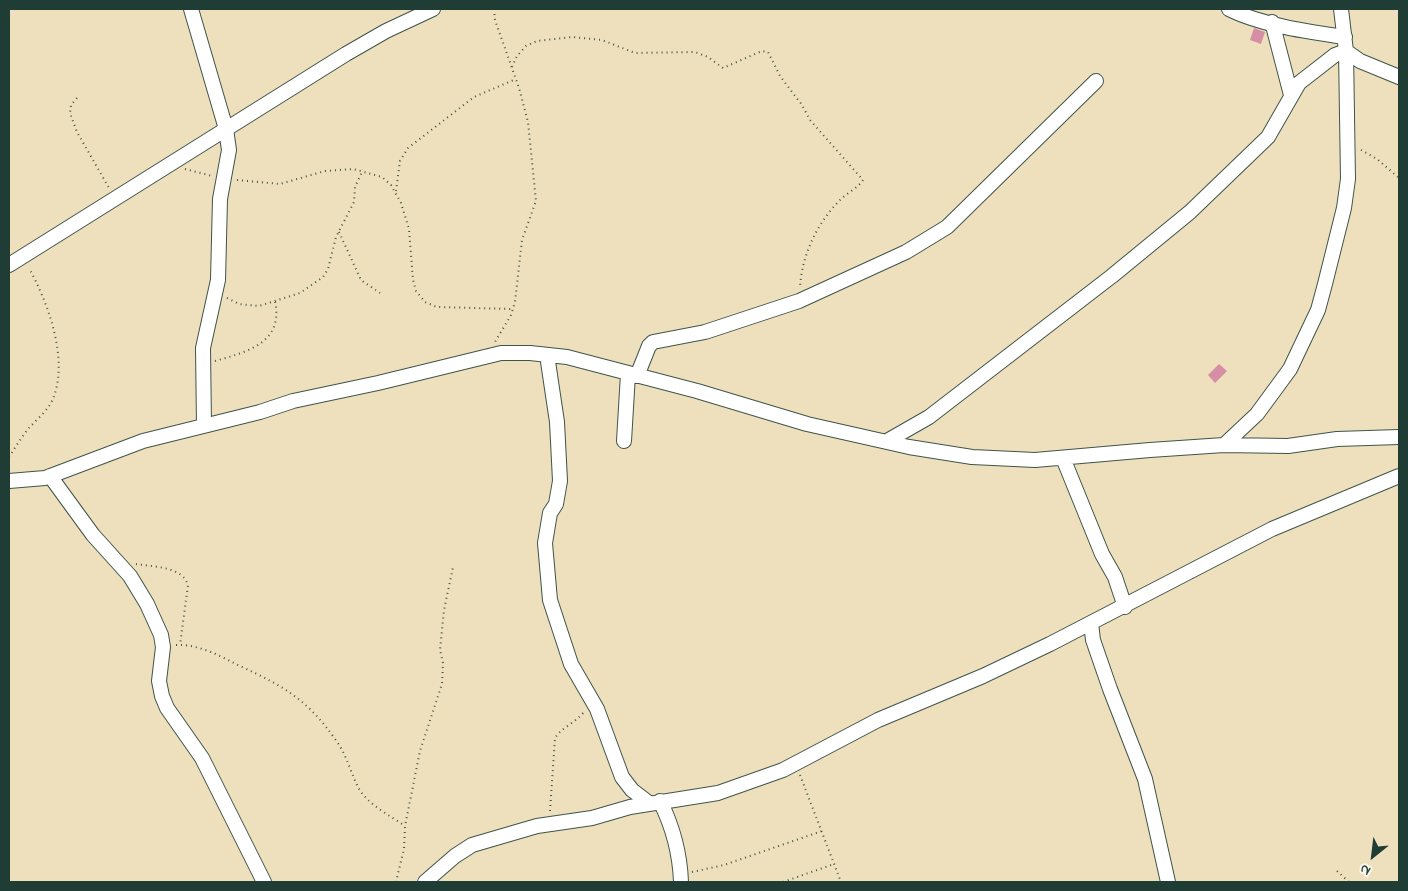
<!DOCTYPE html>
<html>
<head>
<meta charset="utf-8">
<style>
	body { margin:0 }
	#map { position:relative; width:1408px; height:891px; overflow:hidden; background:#eedfbd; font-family:"Indie Flower",sans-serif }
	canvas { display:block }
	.frame { position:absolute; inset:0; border:10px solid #1f3d34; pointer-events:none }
	.north { position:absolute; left:1348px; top:831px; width:50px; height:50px; -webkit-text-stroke:4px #fbf7ec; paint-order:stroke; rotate:209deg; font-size:14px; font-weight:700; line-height:20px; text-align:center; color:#1f3d34 }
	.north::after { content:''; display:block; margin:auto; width:18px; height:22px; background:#1f3d34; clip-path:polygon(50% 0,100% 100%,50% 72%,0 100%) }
</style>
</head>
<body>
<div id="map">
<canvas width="1408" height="891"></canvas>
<div class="frame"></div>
<div class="north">N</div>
</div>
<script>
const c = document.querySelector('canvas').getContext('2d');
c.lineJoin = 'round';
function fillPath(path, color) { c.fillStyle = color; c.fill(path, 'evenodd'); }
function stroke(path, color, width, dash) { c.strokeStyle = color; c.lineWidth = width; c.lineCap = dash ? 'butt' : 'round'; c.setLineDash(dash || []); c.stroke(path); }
fillPath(new Path2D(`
	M 1254,28 L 1265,32 L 1261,44 L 1250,40 Z
	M 1219,364 L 1227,371 L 1215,383 L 1208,375 Z`), '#d58ea4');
const street = new Path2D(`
	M 191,9 L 226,129 L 229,150 L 220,199 L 218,280 L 203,348 L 204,425
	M 1229,9 C 1261,25 1309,32 1345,37
	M 1272,22 L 1291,95
	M 9,265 L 346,54 L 386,31 L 433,9
	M 547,355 L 557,422 L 560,481 L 556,504 L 550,513 L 545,543 L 550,600 L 571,664 L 597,709 L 622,777 L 632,790 L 649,803
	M 637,376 L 649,346 L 653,342 L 705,332 L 799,301 L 906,252 L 947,227 L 1096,81
	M 624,441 L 628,374
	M 887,441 L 929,417 L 1112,276 L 1190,212 L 1268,137 L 1299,83 L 1335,55 L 1346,51 L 1360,61 L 1399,77
	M 1224,445 L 1257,414 L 1290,369 L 1318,310 L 1325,284 L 1344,208 L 1348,179 L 1346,51 L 1341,9
	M 1063,458 L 1102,554 L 1115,577 L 1125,607
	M 50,476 L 93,535 L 130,576 L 147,604 L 161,635 L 163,647 L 159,681 L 162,696 L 167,708 L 202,758 L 264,882
	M 9,481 L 45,478 L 143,441 L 260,412 L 293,401 L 378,383 L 501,353 L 530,353 L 567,357 L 697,391 L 807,424 L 909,447 L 972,457 L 1035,460 L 1150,450 L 1224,445 L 1288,446 L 1337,439 L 1399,437
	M 1091,623 L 1093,640 L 1110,689 L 1145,779 L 1168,882
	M 660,801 C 673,827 680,853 681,882
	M 425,882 L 455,856 L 472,845 L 537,826 L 592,818 L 630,807 L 718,793 L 783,770 L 878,720 L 983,676 L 1050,644 L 1272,529 L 1399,476`);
stroke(street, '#3e5549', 16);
stroke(new Path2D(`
	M 494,9 L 495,20 L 519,88 L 528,122 L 536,201 L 522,240 L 515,302 L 511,315 L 495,342
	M 512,67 L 517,56 L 526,46 L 537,41 L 572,37 L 602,40 L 635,53 L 695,52 L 708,57 L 723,68 L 762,51 L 768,52 L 780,76 L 802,105 L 810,120 L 863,180 C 858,188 847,193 840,200 C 817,223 802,255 800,287
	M 77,98 L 71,105 L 70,113 L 77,132 L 109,188
	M 1361,150 L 1377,159 L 1399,178
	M 185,169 L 212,176
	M 237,180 L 280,184 L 325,171 L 353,169 L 382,177 L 391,185 L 401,203 L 409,229 L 413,280 L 416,291 L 425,302 L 437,307 L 512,309
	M 396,191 L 400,161 L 408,148 L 474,97 L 516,79
	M 339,232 L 361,280 L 380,293
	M 227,298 L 239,304 L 259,306 L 300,293 L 323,277 L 328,269 L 336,237 L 354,202 L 355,187 L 363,170
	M 215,361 C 247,352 284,343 275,301
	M 9,457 C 15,448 21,438 28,429 C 37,419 50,409 54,396 C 68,357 48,303 29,268
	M 136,564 C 153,567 182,566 188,585 L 180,645
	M 176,645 C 199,644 220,656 240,666 C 283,686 307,699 335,739 C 346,753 350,771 358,787 C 367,804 389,815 405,826
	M 800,775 L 841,882
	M 550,811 L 555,738 C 562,727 574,724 584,712
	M 1337,871 L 1349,882
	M 692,872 L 724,865 L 822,831
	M 396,882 L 404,849 L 405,826 L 420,751 L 442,684 L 443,663 L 440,650 L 444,610 L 453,567
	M 783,882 L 834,864`), '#3e5549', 2, [1, 4]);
stroke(street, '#fff', 14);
</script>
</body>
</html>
